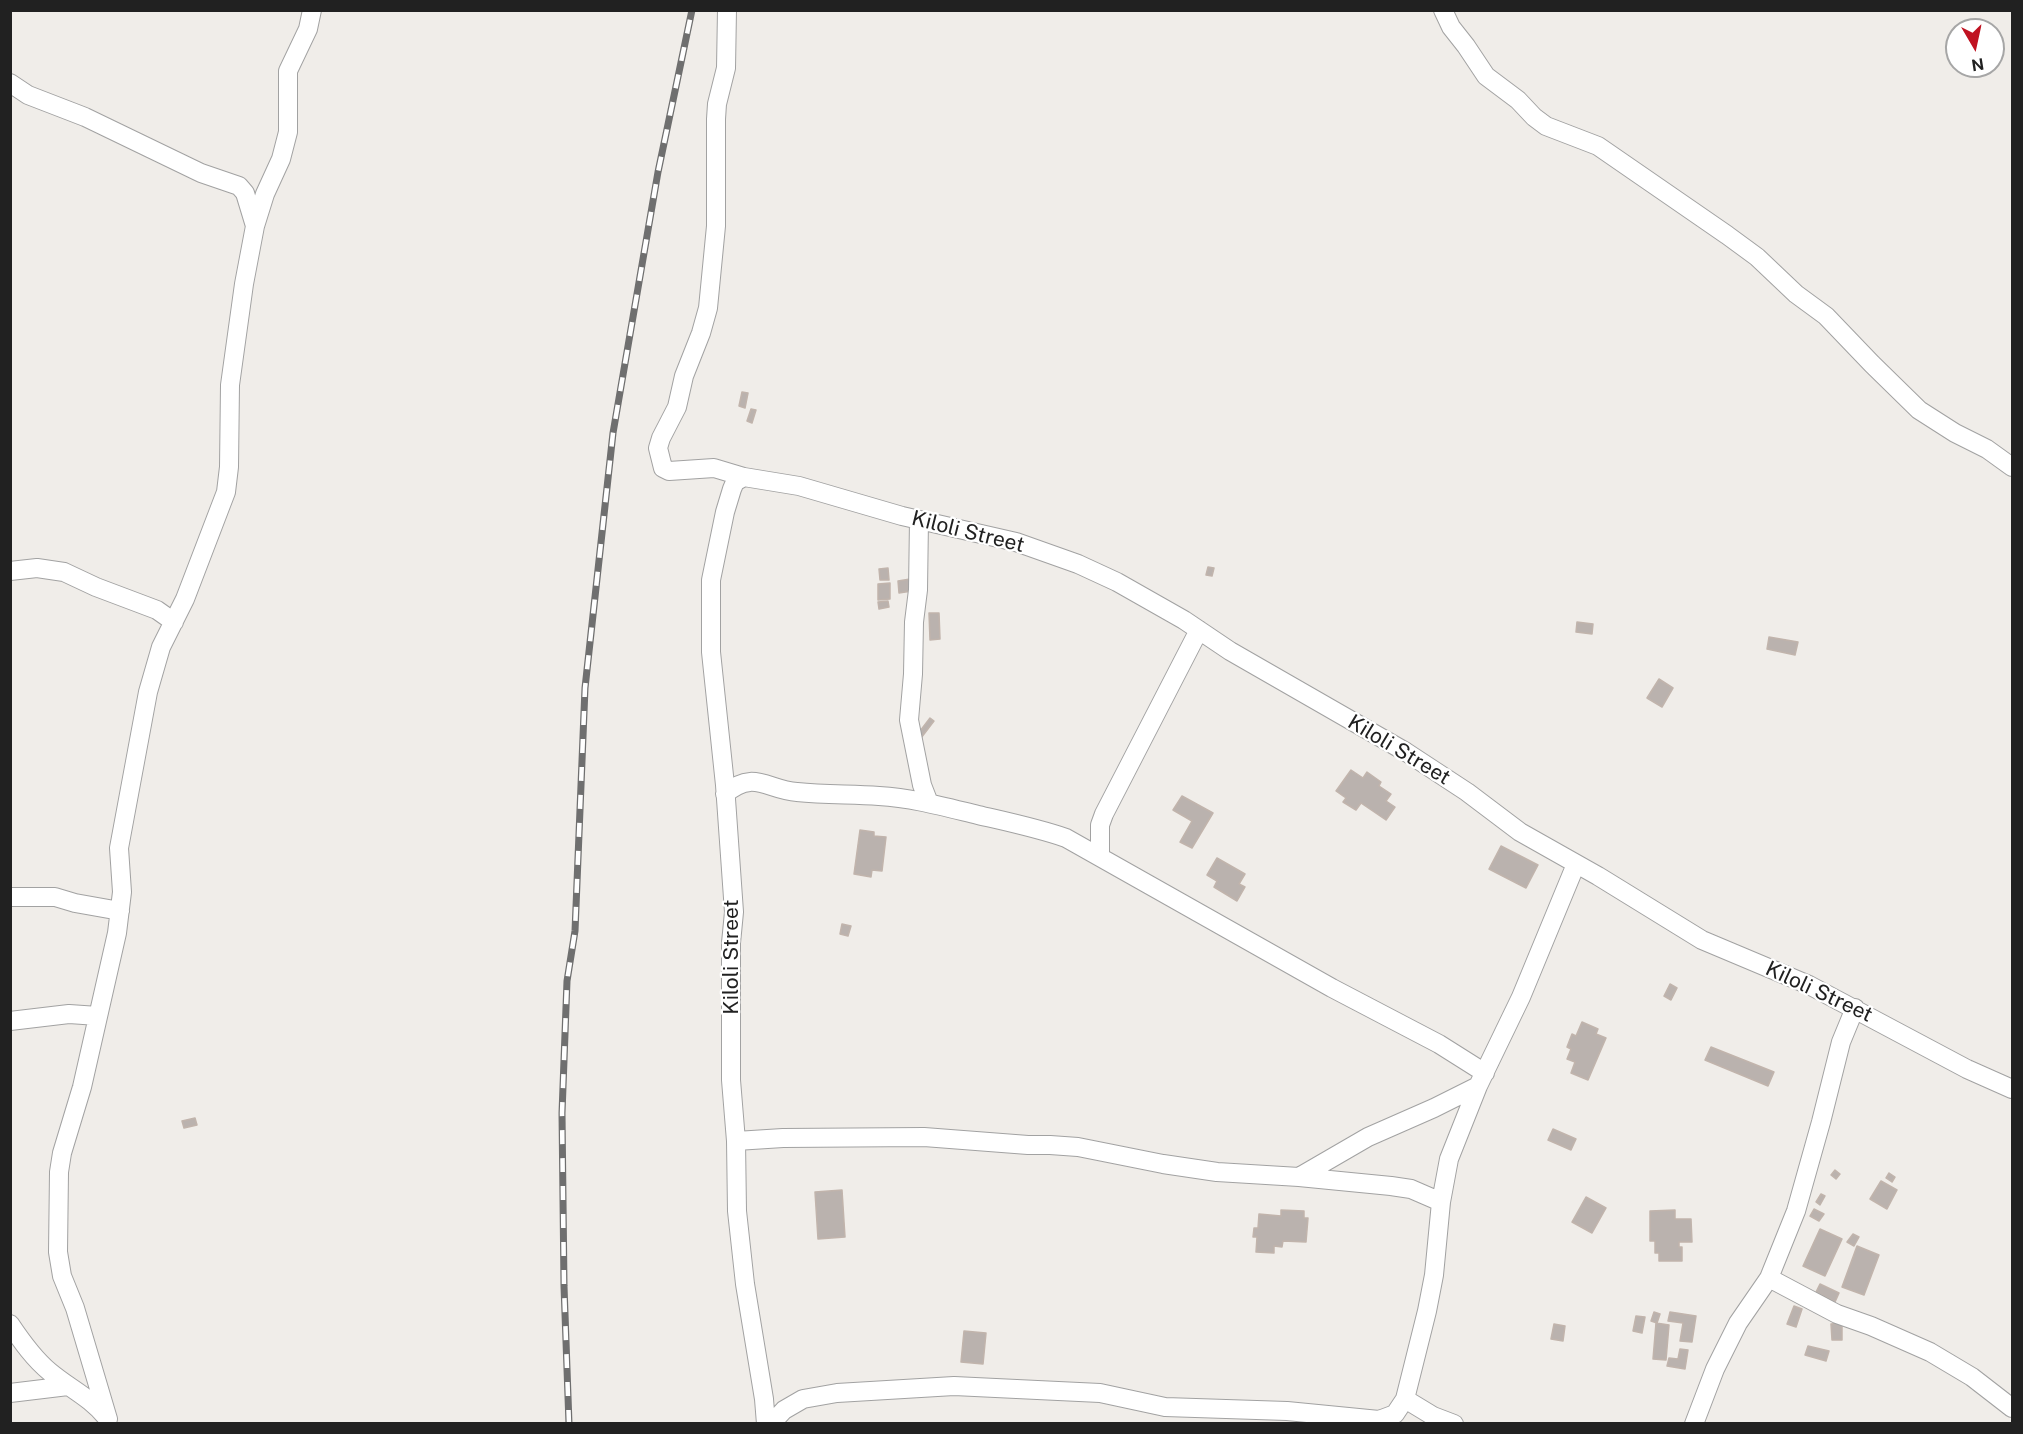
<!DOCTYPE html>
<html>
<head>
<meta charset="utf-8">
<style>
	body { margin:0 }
	#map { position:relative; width:2023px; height:1434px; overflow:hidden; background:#f0ede9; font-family:"Public Sans",sans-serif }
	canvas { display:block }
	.frame { position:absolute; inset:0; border:12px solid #212121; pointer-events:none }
	.north { position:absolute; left:1945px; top:18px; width:60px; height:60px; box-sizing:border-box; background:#fff; border:2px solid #a6a6a6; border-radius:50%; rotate:171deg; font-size:16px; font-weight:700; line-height:24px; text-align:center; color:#212121 }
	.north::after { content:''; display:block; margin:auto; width:21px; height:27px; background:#c01221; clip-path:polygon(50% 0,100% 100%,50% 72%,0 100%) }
</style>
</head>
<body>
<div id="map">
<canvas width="2023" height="1434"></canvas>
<div class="frame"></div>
<div class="north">N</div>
</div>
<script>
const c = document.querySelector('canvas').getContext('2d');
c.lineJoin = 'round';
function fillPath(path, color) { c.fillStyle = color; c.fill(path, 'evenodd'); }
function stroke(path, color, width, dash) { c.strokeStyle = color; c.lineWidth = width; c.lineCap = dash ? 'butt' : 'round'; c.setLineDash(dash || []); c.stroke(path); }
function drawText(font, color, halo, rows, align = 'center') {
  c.font = font + ' "Public Sans",sans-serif'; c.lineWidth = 4.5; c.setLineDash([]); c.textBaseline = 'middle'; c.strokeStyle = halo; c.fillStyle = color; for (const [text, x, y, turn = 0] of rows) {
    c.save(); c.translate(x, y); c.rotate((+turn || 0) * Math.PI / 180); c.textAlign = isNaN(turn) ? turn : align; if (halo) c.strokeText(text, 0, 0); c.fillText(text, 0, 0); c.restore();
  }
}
const building = new Path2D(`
	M 742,392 L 748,393 L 745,408 L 739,406 Z
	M 751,409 L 756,410 L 752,423 L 747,421 Z
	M 1208,567 L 1214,568 L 1212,576 L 1206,575 Z
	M 888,568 L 889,580 L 880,580 L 879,569 Z
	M 910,579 L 912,591 L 899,593 L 898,581 Z
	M 890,583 L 890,599 L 878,600 L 878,584 Z
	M 888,601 L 889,607 L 879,609 L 878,602 Z
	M 929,613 L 939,613 L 940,639 L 930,640 Z
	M 1577,622 L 1593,624 L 1592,634 L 1576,632 Z
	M 1769,637 L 1798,642 L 1795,655 L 1767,649 Z
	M 1659,679 L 1673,688 L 1662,707 L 1647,698 Z
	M 930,718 L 934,721 L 921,738 L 917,735 Z
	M 1351,770 L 1363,778 L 1367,772 L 1381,782 L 1379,786 L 1391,794 L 1386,801 L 1395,807 L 1386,820 L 1361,803 L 1356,810 L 1343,802 L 1346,798 L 1336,791 Z
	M 1182,796 L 1213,813 L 1192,848 L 1180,842 L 1192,821 L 1173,810 Z
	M 860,830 L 874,832 L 874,836 L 886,837 L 882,871 L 872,870 L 871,877 L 854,874 Z
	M 1501,846 L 1538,865 L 1526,888 L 1489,869 Z
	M 1217,858 L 1245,874 L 1239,884 L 1245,887 L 1237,901 L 1214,887 L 1217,881 L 1207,875 Z
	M 842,924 L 851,926 L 848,936 L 840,934 Z
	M 1670,984 L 1677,988 L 1671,1000 L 1664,996 Z
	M 1582,1022 L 1598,1029 L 1596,1034 L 1606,1038 L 1588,1080 L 1571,1073 L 1575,1062 L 1567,1059 L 1571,1049 L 1567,1047 L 1572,1034 L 1576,1036 Z
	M 1711,1047 L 1774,1072 L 1768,1086 L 1705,1060 Z
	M 195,1118 L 197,1125 L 184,1128 L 182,1121 Z
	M 1553,1129 L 1576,1139 L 1571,1150 L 1548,1140 Z
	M 1835,1170 L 1840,1174 L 1836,1179 L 1831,1175 Z
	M 1889,1173 L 1895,1177 L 1892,1182 L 1886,1178 Z
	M 1881,1181 L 1897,1190 L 1887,1209 L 1870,1199 Z
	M 842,1190 L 845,1237 L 818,1239 L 815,1192 Z
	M 1821,1194 L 1825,1196 L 1820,1205 L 1816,1202 Z
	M 1586,1197 L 1606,1208 L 1592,1233 L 1572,1222 Z
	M 1814,1209 L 1824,1214 L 1819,1221 L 1810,1216 Z
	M 1281,1210 L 1304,1211 L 1304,1218 L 1308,1218 L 1306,1242 L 1283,1241 L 1282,1247 L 1274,1246 L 1274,1253 L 1256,1252 L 1257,1237 L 1253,1237 L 1254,1228 L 1258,1228 L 1259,1214 L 1281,1216 Z
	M 1675,1210 L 1675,1219 L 1691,1219 L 1692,1242 L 1679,1242 L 1679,1247 L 1682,1247 L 1682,1261 L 1659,1261 L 1659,1253 L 1655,1253 L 1655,1241 L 1650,1241 L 1650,1211 Z
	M 1820,1229 L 1842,1239 L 1825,1276 L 1803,1266 Z
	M 1853,1234 L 1859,1237 L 1854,1246 L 1847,1242 Z
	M 1857,1246 L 1879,1255 L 1864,1295 L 1842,1287 Z
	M 1820,1284 L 1839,1293 L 1835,1302 L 1816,1292 Z
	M 1794,1306 L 1802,1309 L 1796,1327 L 1787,1324 Z
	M 1654,1312 L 1660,1314 L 1657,1323 L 1651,1321 Z
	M 1670,1312 L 1696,1316 L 1692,1342 L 1680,1341 L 1683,1323 L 1668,1321 Z
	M 1636,1316 L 1645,1317 L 1642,1333 L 1633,1331 Z
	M 1656,1323 L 1669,1325 L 1666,1360 L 1653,1359 Z
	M 1842,1323 L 1842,1340 L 1832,1340 L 1831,1324 Z
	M 1554,1324 L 1565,1326 L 1563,1341 L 1551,1339 Z
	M 964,1331 L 986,1333 L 983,1364 L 961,1362 Z
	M 1808,1346 L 1829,1351 L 1826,1361 L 1805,1355 Z
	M 1680,1349 L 1688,1350 L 1685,1369 L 1667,1366 L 1669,1358 L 1678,1359 Z`);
fillPath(building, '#bab2ae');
stroke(building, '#c1b4ac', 1.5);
const minor = new Path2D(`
	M 727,10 L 726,68 L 717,104 L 716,119 L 716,226 L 708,308 L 701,333 L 684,376 L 677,407 L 661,438 L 658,448 L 663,468 L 669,471 L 714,468 L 744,477
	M 1443,10 L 1451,27 L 1466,46 L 1486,76 L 1518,100 L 1534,117 L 1546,126 L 1598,146 L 1727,235 L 1757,257 L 1796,294 L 1826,316 L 1872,364 L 1919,410 L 1955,433 L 1987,449 L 2012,467
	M 10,83 L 28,95 L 85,117 L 201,173 L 239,186 L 245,193 L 255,226
	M 919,520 L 918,590 L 914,622 L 913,674 L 909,720 L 922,785 L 929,803
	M 10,571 L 37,568 L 64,572 L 96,587 L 157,610 L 174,622
	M 725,794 C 754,769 767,790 797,792 C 825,795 852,794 879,796 C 913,798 945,807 978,815 C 1008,822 1037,828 1066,838 L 1332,988 L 1439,1044 L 1485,1073
	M 1100,857 L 1100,825 L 1104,814 L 1199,630
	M 10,897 L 55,897 L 75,903 L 120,911
	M 10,1021 L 69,1014 L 98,1016
	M 736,1141 L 783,1138 L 924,1137 L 1028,1145 L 1050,1145 L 1078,1147 L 1163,1164 L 1217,1172 L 1299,1177 L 1391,1186 L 1411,1189 L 1441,1202
	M 1299,1177 L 1368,1137 L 1434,1108 L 1478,1086
	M 1769,1278 L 1837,1314 L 1871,1326 L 1930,1352 L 1972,1377 L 2012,1408
	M 10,1324 C 22,1342 34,1359 50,1372 C 69,1388 91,1398 106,1417
	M 10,1393 L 68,1386
	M 1405,1399 L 1433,1416 L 1454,1424
	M 108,1419 L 75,1308 L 62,1276 L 58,1252 L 59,1172 L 62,1153 L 82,1087 L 117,933 L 122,892 L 119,848 L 148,692 L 161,647 L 185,599 L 226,492 L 229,467 L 230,385 L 244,284 L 255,226 L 265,194 L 281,159 L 288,132 L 288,71 L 308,29 L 312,10
	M 766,1424 L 764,1399 L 745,1284 L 737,1211 L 736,1141 L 731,1080 L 731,943 L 734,912 L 725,785 L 711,652 L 711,580 L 725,512 L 732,489 L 735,482 L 744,477 L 799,486 L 902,516 L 1016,542 L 1078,564 L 1117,582 L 1184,620 L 1230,651 L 1406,752 L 1467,792 L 1520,832 L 1598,876 L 1702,940 L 1809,985 L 1967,1069 L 2012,1089
	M 771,1424 L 784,1410 L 803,1399 L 837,1393 L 954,1386 L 1100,1393 L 1165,1407 L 1287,1411 L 1379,1420 L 1395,1414 L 1405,1399 L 1427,1311 L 1434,1275 L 1441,1202 L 1449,1159 L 1478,1086 L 1521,997 L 1576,864
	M 1694,1424 L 1715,1369 L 1738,1323 L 1769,1278 L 1796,1211 L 1821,1122 L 1841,1042 L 1855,1008`);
stroke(minor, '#a2a2a2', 20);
stroke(minor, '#fff', 18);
const rail = new Path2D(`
	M 569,1424 L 564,1286 L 562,1113 L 567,981 L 575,931 L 585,688 L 613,433 L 658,172 L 692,10`);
stroke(rail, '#6f6f6f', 7);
stroke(rail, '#fff', 4.5, [14]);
drawText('21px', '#212121', '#fff', [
	["Kiloli Street",968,532,14],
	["Kiloli Street",1399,750,31],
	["Kiloli Street",732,957,-90],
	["Kiloli Street",1819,992,25]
]);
</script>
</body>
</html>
